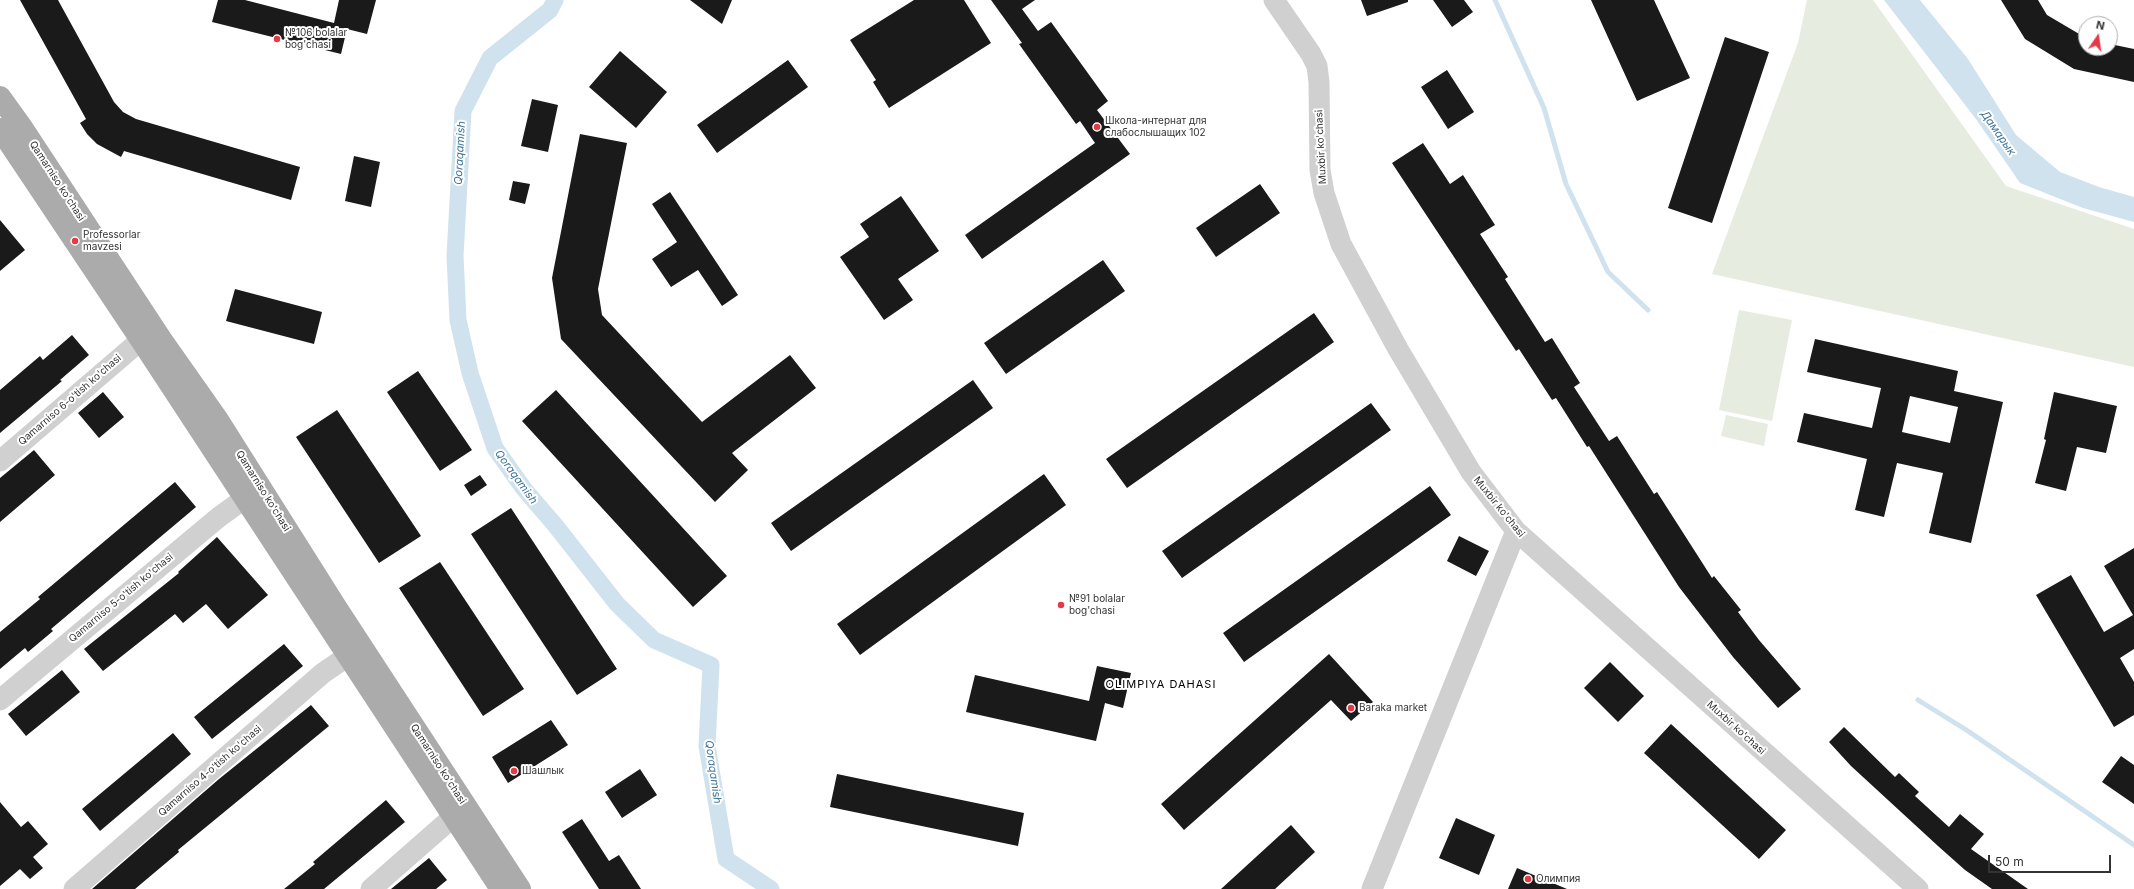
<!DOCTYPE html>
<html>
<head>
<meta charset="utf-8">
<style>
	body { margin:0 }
	#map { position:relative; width:2134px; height:889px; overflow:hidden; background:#fff; font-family:Inter,sans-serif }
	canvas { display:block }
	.north { position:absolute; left:2078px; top:16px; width:40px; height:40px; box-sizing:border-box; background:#fff; border:1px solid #adadad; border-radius:50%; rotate:13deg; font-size:11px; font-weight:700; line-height:16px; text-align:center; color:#333 }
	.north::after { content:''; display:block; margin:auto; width:14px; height:18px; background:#e63946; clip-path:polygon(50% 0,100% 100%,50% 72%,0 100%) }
	.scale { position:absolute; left:1988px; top:855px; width:123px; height:18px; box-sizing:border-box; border:2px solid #333; border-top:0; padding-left:5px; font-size:12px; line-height:14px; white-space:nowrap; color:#333; -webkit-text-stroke:3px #fff; paint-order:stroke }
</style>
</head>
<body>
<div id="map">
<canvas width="2134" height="889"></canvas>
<div class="north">N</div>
<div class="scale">50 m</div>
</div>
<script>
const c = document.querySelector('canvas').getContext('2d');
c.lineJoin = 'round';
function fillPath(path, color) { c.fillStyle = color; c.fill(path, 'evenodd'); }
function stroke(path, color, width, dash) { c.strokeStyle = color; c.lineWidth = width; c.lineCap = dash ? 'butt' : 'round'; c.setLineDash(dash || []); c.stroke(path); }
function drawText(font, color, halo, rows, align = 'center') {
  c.font = font + ' Inter,sans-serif'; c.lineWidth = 4; c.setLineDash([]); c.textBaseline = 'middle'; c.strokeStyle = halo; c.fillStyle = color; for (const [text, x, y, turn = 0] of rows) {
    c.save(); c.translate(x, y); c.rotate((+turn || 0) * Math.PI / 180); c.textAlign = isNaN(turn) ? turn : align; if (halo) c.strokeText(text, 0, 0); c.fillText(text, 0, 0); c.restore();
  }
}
fillPath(new Path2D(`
	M 1807,0 L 1873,0 L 2006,186 L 2134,229 L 2134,367 L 1712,274 L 1798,43 Z
	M 1739,310 L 1792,320 L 1772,421 L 1719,410 Z
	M 1726,415 L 1768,424 L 1764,446 L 1721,436 Z`), '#e6ecdf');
fillPath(new Path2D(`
	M 1884,0 L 1920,0 L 1968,59 L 2016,135 L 2060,172 L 2099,187 L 2134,197 L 2134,222 L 2083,208 L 2020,183 L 1976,119 Z`), '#cfe2ee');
stroke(new Path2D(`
	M 1495,0 L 1544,108 L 1566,184 L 1608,272 L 1648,310
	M 1918,700 L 1968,731 L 2134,845`), '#cfe2ee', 5);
stroke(new Path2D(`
	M 555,0 L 550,10 L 490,58 L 463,111 L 455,256 L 458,320 L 470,373 L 495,448 L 524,489 L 555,525 L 617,604 L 654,640 L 711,665 L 707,746 L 726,859 L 771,889`), '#cfe2ee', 17);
fillPath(new Path2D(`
	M 20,0 L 58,0 L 114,102 L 123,112 L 136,119 L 300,167 L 291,200 L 124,151 L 121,157 L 97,144 L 87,134 L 80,123 L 86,119 Z
	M 218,0 L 245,0 L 334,23 L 339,0 L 376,0 L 367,34 L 347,29 L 341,54 L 212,22 Z
	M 690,0 L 732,0 L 722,24 Z
	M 914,0 L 964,0 L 991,43 L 889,108 L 873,82 L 876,80 L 850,40 Z
	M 991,0 L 1035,0 L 1022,9 L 1038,31 L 1051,22 L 1108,101 L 1097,110 L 1130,154 L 982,259 L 965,235 L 1095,143 L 1080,121 L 1076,124 L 1019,44 L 1022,43 Z
	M 1361,0 L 1408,0 L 1408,2 L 1367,16 Z
	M 1433,0 L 1464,0 L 1473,12 L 1452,27 Z
	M 1591,0 L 1654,0 L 1690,78 L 1637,101 Z
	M 2001,0 L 2038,0 L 2047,15 L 2086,38 L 2086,48 L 2110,48 L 2110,44 L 2134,49 L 2134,82 L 2074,69 L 2025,39 Z
	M 1725,37 L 1769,52 L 1712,223 L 1668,208 Z
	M 620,51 L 667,92 L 636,128 L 589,87 Z
	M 788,60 L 808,87 L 717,153 L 697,125 Z
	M 1447,70 L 1474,112 L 1448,129 L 1421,87 Z
	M 532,99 L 558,105 L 548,152 L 521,146 Z
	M 580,134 L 627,143 L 598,289 L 602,315 L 702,422 L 790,355 L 816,388 L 732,453 L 748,470 L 715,502 L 561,339 L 552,278 Z
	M 1423,143 L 1450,184 L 1463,175 L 1495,225 L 1480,234 L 1508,277 L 1505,279 L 1545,342 L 1552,338 L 1580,383 L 1574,387 L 1609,441 L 1617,436 L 1654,494 L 1657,492 L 1712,578 L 1714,576 L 1741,610 L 1738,612 L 1759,640 L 1801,689 L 1778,708 L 1733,657 L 1679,587 L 1589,446 L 1587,447 L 1556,398 L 1552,400 L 1519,349 L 1516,351 L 1392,163 Z
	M 354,156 L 380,162 L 371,207 L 345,201 Z
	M 513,181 L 530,184 L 525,204 L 509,200 Z
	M 1260,184 L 1280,213 L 1216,257 L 1196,228 Z
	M 670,192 L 738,295 L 722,306 L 698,270 L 671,287 L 652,259 L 677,242 L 652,204 Z
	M 901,196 L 939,251 L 898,279 L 913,300 L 884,320 L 840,257 L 869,237 L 860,224 Z
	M 0,220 L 25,250 L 0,271 Z
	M 1103,260 L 1125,291 L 1006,374 L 984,343 Z
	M 235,289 L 322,312 L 314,344 L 226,321 Z
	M 1314,313 L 1334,342 L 1127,488 L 1106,459 Z
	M 72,335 L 89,355 L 60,380 L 62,381 L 0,433 L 0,390 L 40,356 L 43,360 Z
	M 1815,339 L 1958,371 L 1954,391 L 2003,402 L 1971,543 L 1929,533 L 1943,473 L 1897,463 L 1884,517 L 1855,510 L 1867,459 L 1797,442 L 1804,413 L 1872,428 L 1881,388 L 1807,372 ZM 1910,396 L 1958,407 L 1950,443 L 1902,432 Z
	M 418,371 L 472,450 L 440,471 L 387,392 Z
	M 973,380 L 993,408 L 791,551 L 771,523 Z
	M 556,390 L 727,576 L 693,607 L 522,421 Z
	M 103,392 L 124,417 L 99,438 L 78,413 Z
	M 2054,392 L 2117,406 L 2106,453 L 2077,447 L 2066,491 L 2035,483 L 2046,440 L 2044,439 Z
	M 1371,403 L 1391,430 L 1182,578 L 1162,551 Z
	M 337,410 L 421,536 L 379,563 L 296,437 Z
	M 34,450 L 55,475 L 0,522 L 0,478 Z
	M 1044,474 L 1066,505 L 860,655 L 837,624 Z
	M 480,475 L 487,485 L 471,496 L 464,485 Z
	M 175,482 L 196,507 L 51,629 L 53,631 L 28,652 L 25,648 L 0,669 L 0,632 L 40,599 L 38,597 Z
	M 1430,486 L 1451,515 L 1244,662 L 1223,633 Z
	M 511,508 L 617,669 L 577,695 L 471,534 Z
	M 1459,536 L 1489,551 L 1476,576 L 1447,561 Z
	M 217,537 L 268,595 L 228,629 L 206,604 L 183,623 L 175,614 L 103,671 L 84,649 L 179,573 L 178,572 Z
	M 2134,548 L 2134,649 L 2120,658 L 2134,682 L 2134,715 L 2114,727 L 2036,595 L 2071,575 L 2104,632 L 2133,615 L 2104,566 Z
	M 440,562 L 524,689 L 483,716 L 399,588 Z
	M 284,644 L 303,666 L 212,739 L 194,717 Z
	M 1329,654 L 1373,702 L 1351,721 L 1331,700 L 1184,830 L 1161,804 Z
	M 1610,662 L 1644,696 L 1618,722 L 1584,688 Z
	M 1097,666 L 1131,673 L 1123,708 L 1105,703 L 1096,741 L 966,712 L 975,675 L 1089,701 Z
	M 62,670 L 80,692 L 26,736 L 8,714 Z
	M 311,705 L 329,726 L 178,850 L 179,852 L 135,889 L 92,889 L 219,779 Z
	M 551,720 L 568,745 L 508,783 L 492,757 Z
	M 1671,724 L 1786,830 L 1759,859 L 1644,753 Z
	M 1844,727 L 1895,777 L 1899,773 L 1919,792 L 1915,796 L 1949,827 L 1960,814 L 1984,834 L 1971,849 L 2028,889 L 1992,889 L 1965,870 L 1938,846 L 1851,766 L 1829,742 Z
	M 173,733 L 191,754 L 100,831 L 82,809 Z
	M 2121,756 L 2134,765 L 2134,804 L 2102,782 Z
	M 640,769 L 657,795 L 622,818 L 605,792 Z
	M 837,774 L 1024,813 L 1018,846 L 830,807 Z
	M 386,800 L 405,822 L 324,889 L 284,889 L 315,864 L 313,862 Z
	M 0,802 L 21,827 L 28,821 L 48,844 L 33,857 L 43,868 L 30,879 L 20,869 L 0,886 Z
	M 1456,818 L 1495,835 L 1479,875 L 1439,858 Z
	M 582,819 L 609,861 L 619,855 L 641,889 L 599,889 L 562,832 Z
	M 1291,825 L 1315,852 L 1275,889 L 1221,889 Z
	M 429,858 L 447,880 L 436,889 L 391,889 Z
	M 1517,868 L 1567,889 L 1508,889 Z`), '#1a1a1a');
stroke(new Path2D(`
	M 1274,0 L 1311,54 L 1317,66 L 1319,82 L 1320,170 L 1324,193 L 1341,244 L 1398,349 L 1471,472 L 1516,531 L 1918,889
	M 0,461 L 141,340
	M 0,700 L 219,517 L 244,499
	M 74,889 L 323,673 L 348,656
	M 371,889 L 453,817
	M 1372,889 L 1516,531`), '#d0d0d0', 21);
stroke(new Path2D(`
	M 0,97 L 23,129 L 161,339 L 218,420 L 336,607 L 520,889
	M 0,129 L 141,340 L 501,889`), '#ababab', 22);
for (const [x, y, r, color] of [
	[277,39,4,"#e63946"],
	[1097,127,4,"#e63946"],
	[75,241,4,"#e63946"],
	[1061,605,4,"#e63946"],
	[1351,708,4,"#e63946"],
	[514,771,4,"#e63946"],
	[1528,879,4,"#e63946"]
]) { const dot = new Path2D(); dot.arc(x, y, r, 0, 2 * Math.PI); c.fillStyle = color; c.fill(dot); stroke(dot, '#fff', 1.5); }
drawText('10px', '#333', '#fff', [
	["№106 bolalar",285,33],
	["bog'chasi",285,45],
	["Школа-интернат для",1105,121],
	["слабослышащих 102",1105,133],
	["Professorlar",83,235],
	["mavzesi",83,247],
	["№91 bolalar",1069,599],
	["bog'chasi",1069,611],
	["Baraka market",1359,708],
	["Шашлык",522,771],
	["Олимпия",1536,879]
], 'left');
drawText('10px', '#333', '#fff', [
	["Muxbir ko'chasi",1321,147,-93],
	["Qamarniso ko'chasi",57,181,57],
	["Qamarniso 6-o'tish ko'chasi",70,400,-41],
	["Qamarniso ko'chasi",263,491,58],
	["Muxbir ko'chasi",1499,507,51],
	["Qamarniso 5-o'tish ko'chasi",121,598,-40],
	["Muxbir ko'chasi",1736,728,42],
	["Qamarniso ko'chasi",438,764,57],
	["Qamarniso 4-o'tish ko'chasi",210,771,-41]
]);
drawText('italic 11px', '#3f7597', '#fff', [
	["Дамарык",1998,133,55],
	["Qoraqamish",460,153,-87],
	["Qoraqamish",516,477,54],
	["Qoraqamish",713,772,82]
]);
c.letterSpacing = '1px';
drawText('11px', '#000', '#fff', [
	["OLIMPIYA DAHASI",1161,685]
]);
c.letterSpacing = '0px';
</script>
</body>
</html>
